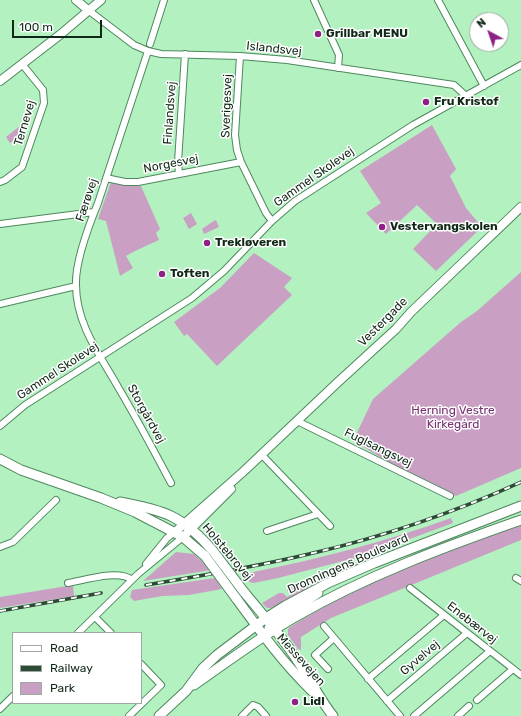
<!DOCTYPE html>
<html>
<head>
<meta charset="utf-8">
<style>
	body { margin:0 }
	#map { position:relative; width:521px; height:716px; overflow:hidden; background:#b3f1c1; font-family:Rubik,sans-serif }
	canvas { display:block }
	.legend { position:absolute; left:12px; top:632px; width:130px; height:72px; box-sizing:border-box; background:#fff; border:1px solid #9fa9a2; margin:0; padding:5px 7px; list-style:none; font-size:12px; color:#102917 }
	.legend li { display:flex; align-items:center; gap:8px; height:20px }
	.legend b { width:20px; border:1px solid #9fa9a2 }
	.north { position:absolute; left:469px; top:12px; width:40px; height:40px; box-sizing:border-box; background:#fff; border:1px solid #9fa9a2; border-radius:50%; rotate:320deg; font-size:11px; font-weight:700; line-height:16px; text-align:center; color:#102917 }
	.north::after { content:''; display:block; margin:auto; width:14px; height:18px; background:#8d2185; clip-path:polygon(50% 0,100% 100%,50% 72%,0 100%) }
	.scale { position:absolute; left:12px; top:20px; width:90px; height:18px; box-sizing:border-box; border:2px solid #102917; border-top:0; padding-left:5px; font-size:12px; line-height:14px; white-space:nowrap; color:#102917; -webkit-text-stroke:3px #fff; paint-order:stroke }
</style>
</head>
<body>
<div id="map">
<canvas width="521" height="716"></canvas>
<ul class="legend">
<li><b style="height:5px;background:#fff"></b>Road</li>
<li><b style="height:5px;background:#2b4b34"></b>Railway</li>
<li><b style="height:11px;background:#c9a0c3"></b>Park</li>
</ul>
<div class="north">N</div>
<div class="scale">100 m</div>
</div>
<script>
const c = document.querySelector('canvas').getContext('2d');
c.lineJoin = 'round';
function fillPath(path, color) { c.fillStyle = color; c.fill(path, 'evenodd'); }
function stroke(path, color, width, dash) { c.strokeStyle = color; c.lineWidth = width; c.lineCap = dash ? 'butt' : 'round'; c.setLineDash(dash || []); c.stroke(path); }
function drawText(font, color, halo, rows, align = 'center') {
  c.font = font + ' Rubik,sans-serif'; c.lineWidth = 3; c.setLineDash([]); c.textBaseline = 'middle'; c.strokeStyle = halo; c.fillStyle = color; for (const [text, x, y, turn = 0] of rows) {
    c.save(); c.translate(x, y); c.rotate((+turn || 0) * Math.PI / 180); c.textAlign = isNaN(turn) ? turn : align; if (halo) c.strokeText(text, 0, 0); c.fillText(text, 0, 0); c.restore();
  }
}
fillPath(new Path2D(`
	M 25,122 L 28,126 L 23,130 L 25,134 L 10,143 L 6,137 Z
	M 432,125 L 456,169 L 450,176 L 466,208 L 482,227 L 436,271 L 413,249 L 437,224 L 417,205 L 386,234 L 366,213 L 381,203 L 360,171 Z
	M 111,182 L 141,186 L 160,229 L 156,233 L 159,240 L 135,251 L 126,256 L 133,268 L 120,276 L 106,221 L 98,219 Z
	M 191,213 L 197,224 L 189,229 L 183,218 Z
	M 216,220 L 219,227 L 204,234 L 202,229 L 212,222 Z
	M 254,253 L 292,278 L 284,287 L 292,295 L 217,366 L 187,334 L 184,336 L 174,322 L 220,288 Z
	M 521,272 L 521,468 L 456,496 L 389,462 L 353,441 L 373,399 L 461,322 L 477,311 Z
	M 451,518 L 453,523 L 366,555 L 278,578 L 254,583 L 249,582 L 249,573 C 318,559 385,542 451,518 Z
	M 521,524 L 521,540 L 331,618 L 301,637 L 301,650 L 298,649 L 288,635 L 288,629 L 290,627 C 362,582 442,554 521,524 Z
	M 176,552 L 194,554 L 211,570 L 143,581 Z
	M 363,562 L 361,564 L 313,585 L 271,608 L 267,608 L 262,603 L 279,593 L 283,593 L 287,597 L 292,594 L 287,591 L 287,589 L 293,585 Z
	M 215,578 L 222,589 L 189,595 L 162,596 L 134,601 L 130,597 L 132,590 Z
	M 73,585 L 74,596 L 0,608 L 0,597 Z`), '#c9a0c3');
const minor = new Path2D(`
	M 314,0 L 339,55 L 338,68
	M 438,0 L 484,86
	M 88,10 L 134,45 L 148,51 L 161,54 L 240,56 L 287,60 L 454,85 L 466,96
	M 150,44 L 164,0
	M 148,51 L 98,203 C 89,225 75,262 76,285 C 76,324 100,355 118,387 C 137,419 154,451 171,483
	M 240,56 L 235,135 L 237,150 L 241,162 L 266,213 L 272,221
	M 179,174 L 178,162 L 185,54
	M 106,178 L 125,182 L 138,182 L 241,162
	M 0,182 L 5,180 L 22,167 L 44,103 L 43,90 L 22,64
	M 0,224 L 94,212
	M 0,304 L 76,286
	M 297,421 L 450,496
	M 0,426 L 25,405 L 192,298 L 224,271 L 272,221 L 295,201 L 413,125 L 521,65
	M 261,454 L 330,526
	M 267,531 L 318,514
	M 0,547 L 13,542 L 56,500
	M 146,564 L 167,538 L 175,532
	M 516,578 L 521,581
	M 68,583 C 85,580 119,569 132,580
	M 410,588 L 521,675
	M 95,617 L 111,633
	M 324,626 L 400,716
	M 78,633 L 138,574 L 183,537
	M 328,669 L 315,655 L 334,638
	M 368,679 L 444,615
	M 477,700 L 513,669
	M 387,701 L 467,633
	M 0,709 L 13,696
	M 129,716 L 161,685 L 141,664
	M 242,716 L 253,705 L 258,707 L 266,716
	M 414,716 L 490,651
	M 458,716 L 469,706`);
const tertiary = new Path2D(`
	M 76,0 L 88,10
	M 0,81 L 61,34 L 101,0
	M 175,532 L 244,471 L 337,383 L 396,329 L 411,312 L 521,207
	M 183,537 L 231,489`);
const secondary = new Path2D(`
	M 0,459 L 21,470 L 101,498 L 135,512 L 183,537 L 205,556
	M 120,502 C 164,510 183,516 213,551
	M 244,592 C 265,617 288,644 304,671 C 314,687 322,702 333,716
	M 236,598 C 260,631 283,663 312,691
	M 269,628 L 280,618 L 318,593
	M 194,685 C 227,662 260,637 295,617 C 366,576 444,547 521,520
	M 159,716 L 186,691 L 203,668 L 217,655 L 266,618 L 285,606 L 330,582 L 374,563 L 521,506`);
stroke(minor, '#4e885d', 8);
stroke(tertiary, '#4e885d', 10);
stroke(secondary, '#4e885d', 11);
stroke(minor, '#fff', 6);
stroke(tertiary, '#fff', 8);
stroke(secondary, '#fff', 9);
const rail = new Path2D(`
	M 146,585 C 200,576 255,567 309,554 C 382,537 453,513 521,482
	M 0,611 L 101,593`);
stroke(rail, '#2b4b34', 3.5);
stroke(rail, '#fff', 2, [6]);
const secondaryBridge = new Path2D(`
	M 213,551 L 244,592
	M 205,556 L 236,598`);
stroke(secondaryBridge, '#4e885d', 11, []);
stroke(secondaryBridge, '#fff', 9);
for (const [x, y, r, color] of [
	[318,34,4,"#8d2185"],
	[426,102,4,"#8d2185"],
	[382,227,4,"#8d2185"],
	[207,243,4,"#8d2185"],
	[162,274,4,"#8d2185"],
	[295,702,4,"#8d2185"]
]) { const dot = new Path2D(); dot.arc(x, y, r, 0, 2 * Math.PI); c.fillStyle = color; c.fill(dot); stroke(dot, '#fff', 1.5); }
drawText('bold 12px', '#102917', '#fff', [
	["Grillbar MENU",326,34],
	["Fru Kristof",434,102],
	["Vestervangskolen",390,227],
	["Trekløveren",215,243],
	["Toften",170,274],
	["Lidl",303,702]
], 'left');
drawText('12px', '#102917', '#fff', [
	["Islandsvej",274,49,6],
	["Sverigesvej",227,106,-88],
	["Finlandsvej",170,113,-86],
	["Ternevej",25,123,-73],
	["Norgesvej",171,164,-11],
	["Gammel Skolevej",314,177,-35],
	["Færøvej",87,200,-71],
	["Vestergade",383,322,-45],
	["Gammel Skolevej",58,371,-33],
	["Storgårdvej",146,414,61],
	["Fuglsangsvej",378,448,26],
	["Holstebrovej",227,552,50],
	["Dronningens Boulevard",348,564,-24],
	["Enebærvej",472,623,38],
	["Gyvelvej",420,658,-40],
	["Messevejen",301,660,48]
]);
drawText('12px', '#772f71', '#fff', [
	["Herning Vestre",453,411],
	["Kirkegård",453,425]
]);
</script>
</body>
</html>
